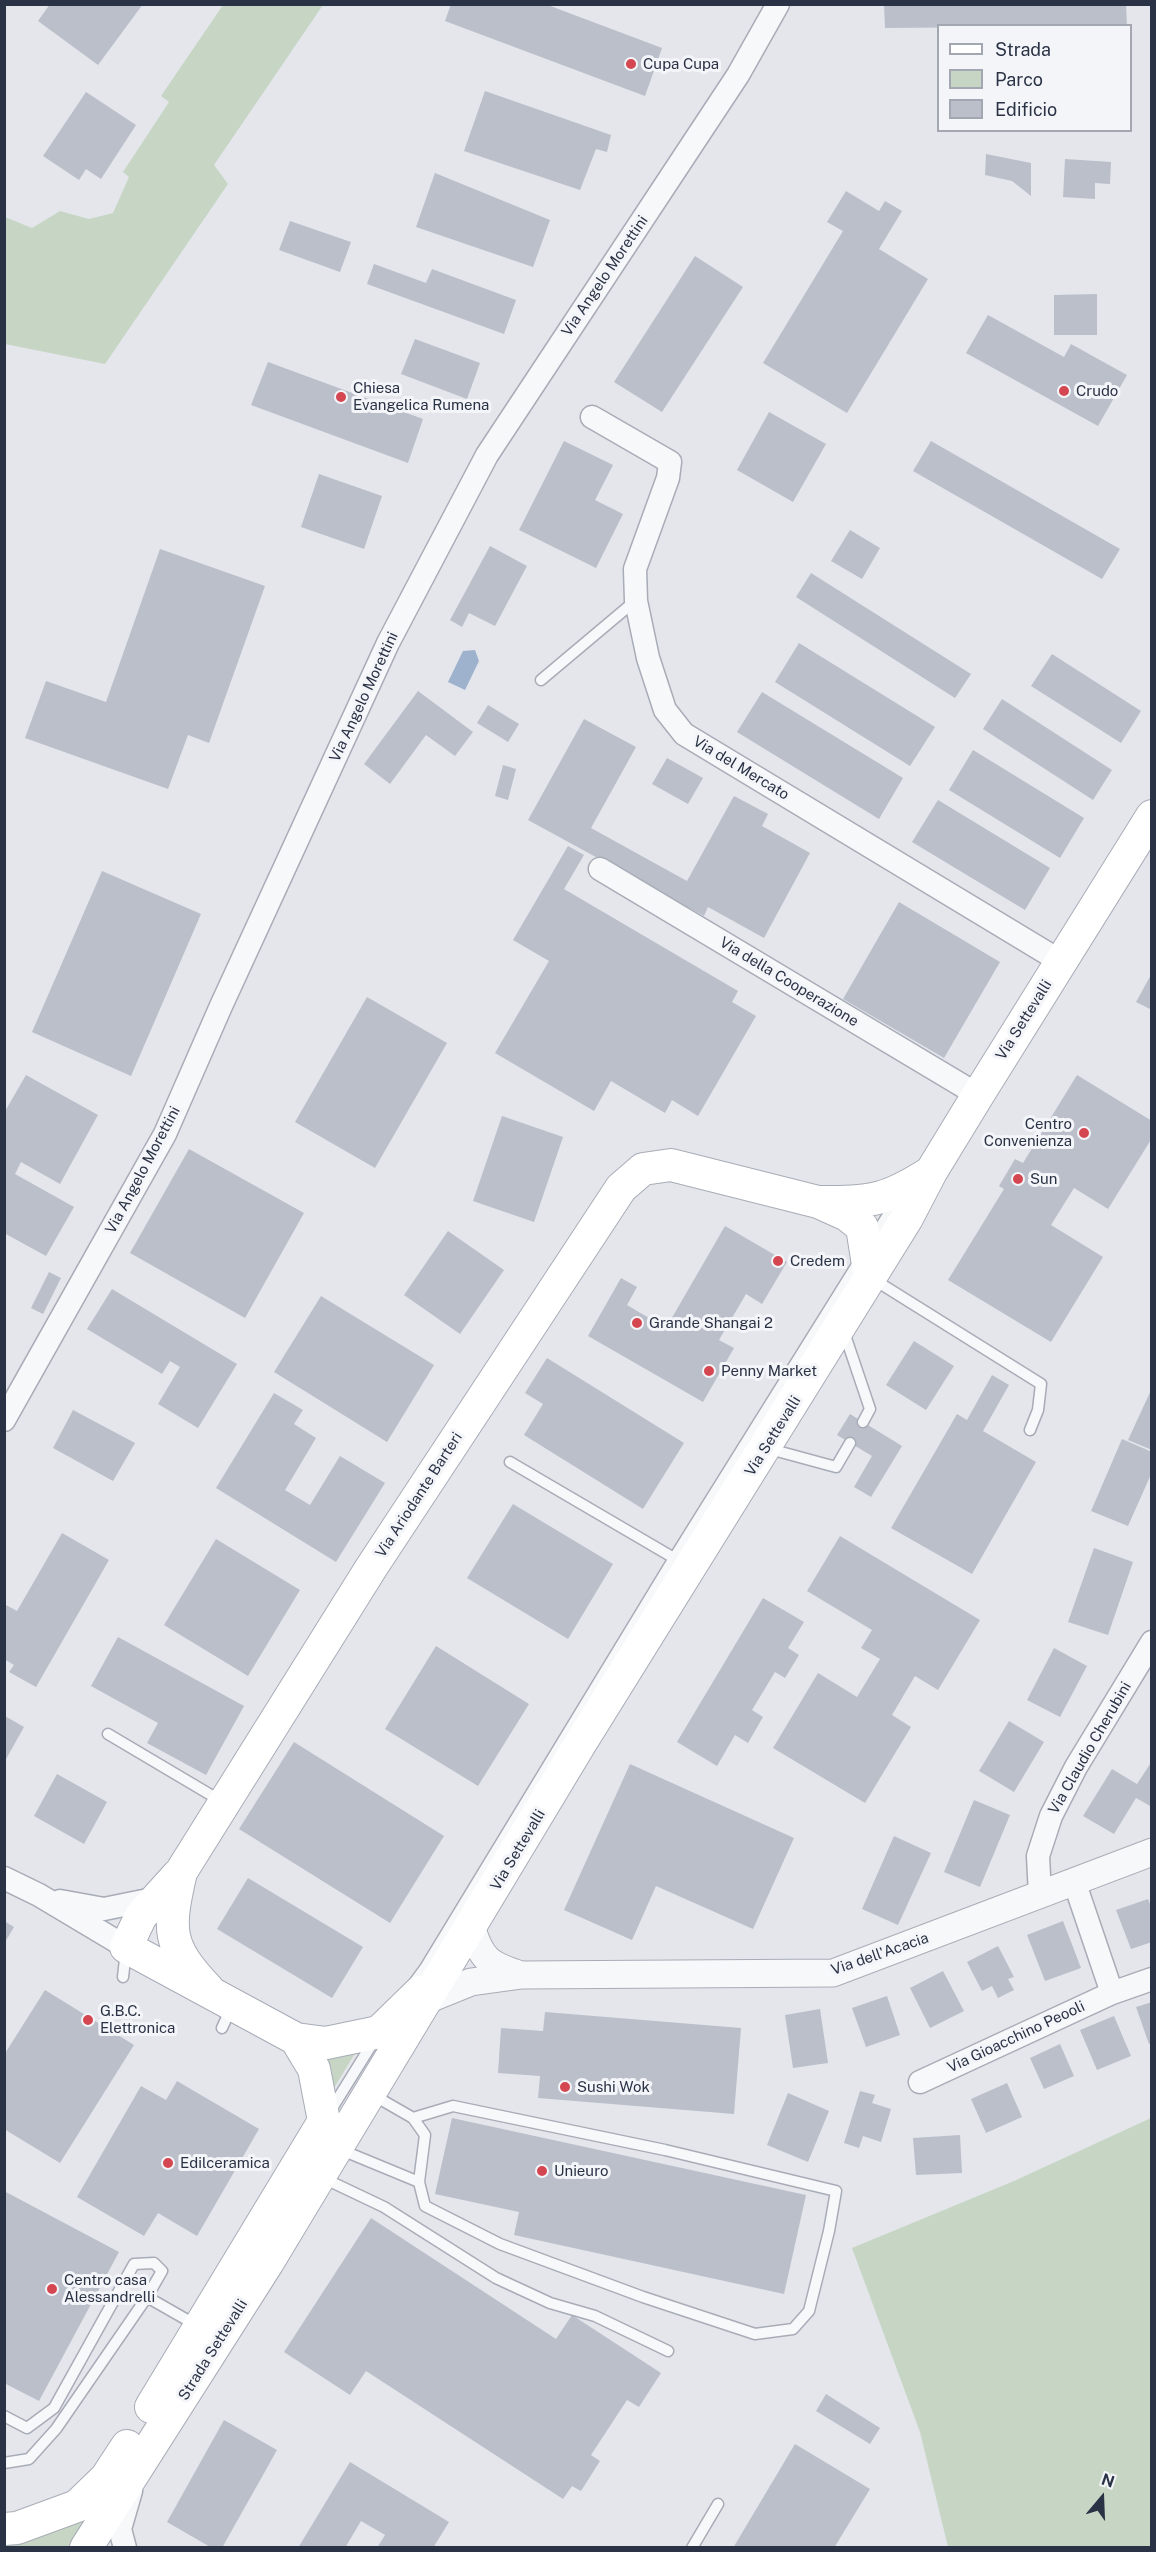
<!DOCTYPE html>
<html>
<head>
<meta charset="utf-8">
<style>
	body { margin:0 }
	#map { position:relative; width:1156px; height:2552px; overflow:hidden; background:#e4e6ec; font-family:"Public Sans",sans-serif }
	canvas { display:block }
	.frame { position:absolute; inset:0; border:6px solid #2a3245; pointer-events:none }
	.legend { position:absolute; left:937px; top:24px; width:195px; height:108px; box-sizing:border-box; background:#f4f5f9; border:2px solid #a3a7b1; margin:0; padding:8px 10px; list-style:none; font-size:18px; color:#2a3245 }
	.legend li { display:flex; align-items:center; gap:12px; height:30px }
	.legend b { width:30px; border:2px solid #a3a7b1 }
	.north { position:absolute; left:1072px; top:2468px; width:60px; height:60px; -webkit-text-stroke:4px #f4f5f9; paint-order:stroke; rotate:19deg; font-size:16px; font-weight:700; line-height:24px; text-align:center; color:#2a3245 }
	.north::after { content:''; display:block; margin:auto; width:21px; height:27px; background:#2a3245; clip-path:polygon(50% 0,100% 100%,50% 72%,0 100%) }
</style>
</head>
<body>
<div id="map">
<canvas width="1156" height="2552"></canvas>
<div class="frame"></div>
<ul class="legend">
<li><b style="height:8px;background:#fff"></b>Strada</li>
<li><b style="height:16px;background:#c7d6c4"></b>Parco</li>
<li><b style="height:16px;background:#babfca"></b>Edificio</li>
</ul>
<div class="north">N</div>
</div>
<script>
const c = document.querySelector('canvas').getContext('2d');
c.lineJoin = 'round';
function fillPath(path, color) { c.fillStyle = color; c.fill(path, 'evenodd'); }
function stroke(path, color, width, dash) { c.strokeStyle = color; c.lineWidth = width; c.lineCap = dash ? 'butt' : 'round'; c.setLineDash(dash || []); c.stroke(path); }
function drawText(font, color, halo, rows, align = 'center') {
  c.font = font + ' "Public Sans",sans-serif'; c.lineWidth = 6; c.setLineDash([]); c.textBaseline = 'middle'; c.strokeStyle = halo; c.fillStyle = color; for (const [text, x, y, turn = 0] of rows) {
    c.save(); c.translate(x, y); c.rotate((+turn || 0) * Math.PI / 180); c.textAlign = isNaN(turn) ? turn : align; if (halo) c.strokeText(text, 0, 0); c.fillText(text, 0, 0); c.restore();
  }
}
fillPath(new Path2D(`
	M 223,5 L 323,5 L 214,165 L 228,184 L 105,364 L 5,344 L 5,217 L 32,228 L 60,211 L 89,219 L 113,213 L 129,177 L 123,172 L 169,102 L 161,96 Z
	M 359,2047 L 334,2088 L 329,2068 L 319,2051 Z
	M 1151,2118 L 1151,2547 L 948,2547 L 920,2432 L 852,2248 L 1014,2181 Z
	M 102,2500 L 74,2547 L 5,2548 L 5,2540 Z`), '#c7d6c4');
fillPath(new Path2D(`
	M 475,650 L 479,661 L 465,690 L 448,682 L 463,651 Z`), '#9eb1cd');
fillPath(new Path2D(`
	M 50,4 L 143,4 L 98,65 L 38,21 Z
	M 451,4 L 545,4 L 662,48 L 645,96 L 445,21 Z
	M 884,4 L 1126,4 L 1127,26 L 885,28 Z
	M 485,91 L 611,135 L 607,152 L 596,149 L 580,190 L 464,151 Z
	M 86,92 L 136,125 L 101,179 L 86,169 L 79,180 L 43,156 Z
	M 986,154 L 1031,163 L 1031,196 L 1012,181 L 985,175 Z
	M 1065,159 L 1111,162 L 1110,184 L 1095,183 L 1095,199 L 1063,197 Z
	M 435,173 L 550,220 L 533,267 L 416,227 Z
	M 846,191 L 879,211 L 885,201 L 902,211 L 879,249 L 928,279 L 847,413 L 763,363 L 843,231 L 827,222 Z
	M 290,221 L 351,242 L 340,272 L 279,250 Z
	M 695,256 L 743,287 L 662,412 L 614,382 Z
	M 374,264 L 426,283 L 432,269 L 516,300 L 504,334 L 367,284 Z
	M 1097,294 L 1097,335 L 1054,335 L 1054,295 Z
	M 988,315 L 1064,357 L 1071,344 L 1127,375 L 1098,426 L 966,353 Z
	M 415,339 L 480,363 L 467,399 L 401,374 Z
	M 268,362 L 423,419 L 408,463 L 251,405 Z
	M 769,412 L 826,444 L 793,502 L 737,470 Z
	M 564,441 L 613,465 L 595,500 L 623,514 L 596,568 L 519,530 Z
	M 931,441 L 1120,549 L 1102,579 L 913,471 Z
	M 319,474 L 382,496 L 364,549 L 301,527 Z
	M 850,530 L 880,548 L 862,579 L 831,561 Z
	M 490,546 L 527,566 L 495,626 L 469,613 L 462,627 L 450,620 Z
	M 160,549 L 265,586 L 209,743 L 188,735 L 168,789 L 25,738 L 46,681 L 106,702 Z
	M 811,573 L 971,674 L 955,698 L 796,597 Z
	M 799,643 L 935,727 L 910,766 L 775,682 Z
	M 1052,654 L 1141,711 L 1121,743 L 1031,686 Z
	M 418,691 L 473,732 L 455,756 L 426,735 L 390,784 L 364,764 Z
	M 762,692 L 903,778 L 879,819 L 737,732 Z
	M 1002,699 L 1112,770 L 1093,800 L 983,729 Z
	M 488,705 L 519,724 L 508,742 L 477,723 Z
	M 584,719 L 636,747 L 591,828 L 687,881 L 734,796 L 768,814 L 762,826 L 810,853 L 764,938 L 708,907 L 704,916 L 528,820 Z
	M 973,750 L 1084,818 L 1060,858 L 949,790 Z
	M 667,758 L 703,778 L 688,804 L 652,784 Z
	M 503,765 L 516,769 L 508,800 L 495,796 Z
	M 938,800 L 1050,868 L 1025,910 L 912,842 Z
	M 568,846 L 584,855 L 564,889 L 738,991 L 732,1002 L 756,1016 L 698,1116 L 672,1100 L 665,1113 L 611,1081 L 594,1111 L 495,1053 L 549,961 L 513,940 Z
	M 102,871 L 201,914 L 131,1076 L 32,1032 Z
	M 899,902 L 1000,962 L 944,1058 L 843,999 Z
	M 1152,973 L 1152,1010 L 1136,1002 Z
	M 367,997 L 447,1043 L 375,1168 L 295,1122 Z
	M 26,1075 L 98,1115 L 60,1184 L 21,1162 L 15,1174 L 74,1207 L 46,1256 L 4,1233 L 4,1113 Z
	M 1077,1075 L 1152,1121 L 1152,1138 L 1108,1209 L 1074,1188 L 1051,1225 L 1103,1257 L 1051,1342 L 948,1280 L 1004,1189 L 999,1186 L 1015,1159 L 1023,1163 Z
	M 502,1116 L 563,1137 L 534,1222 L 473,1201 Z
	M 189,1149 L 304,1213 L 245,1318 L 130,1253 Z
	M 725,1226 L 787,1262 L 762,1304 L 746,1294 L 719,1340 L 734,1348 L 703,1402 L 588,1336 L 621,1278 L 637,1287 L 627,1305 L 666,1328 Z
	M 448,1231 L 504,1270 L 460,1334 L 404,1295 Z
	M 49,1272 L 61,1278 L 43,1314 L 31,1308 Z
	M 112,1289 L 237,1364 L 198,1428 L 158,1404 L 180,1367 L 170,1361 L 162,1374 L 87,1329 Z
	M 321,1296 L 434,1365 L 387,1442 L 274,1372 Z
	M 914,1341 L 954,1366 L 926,1410 L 886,1385 Z
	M 547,1358 L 684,1443 L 643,1509 L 524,1435 L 543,1404 L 525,1393 Z
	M 992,1375 L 1009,1385 L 983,1431 L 1036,1462 L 972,1574 L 891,1528 L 957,1414 L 967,1420 Z
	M 1152,1388 L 1152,1450 L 1128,1440 Z
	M 274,1393 L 303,1410 L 294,1424 L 316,1438 L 285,1490 L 310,1505 L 340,1456 L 385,1483 L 336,1562 L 216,1488 Z
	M 73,1410 L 135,1443 L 113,1481 L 53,1448 Z
	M 850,1414 L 902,1446 L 871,1497 L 854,1487 L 872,1456 L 837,1435 Z
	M 1122,1439 L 1152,1452 L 1152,1472 L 1128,1526 L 1091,1511 Z
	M 513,1504 L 613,1564 L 568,1639 L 467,1578 Z
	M 62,1533 L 109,1560 L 36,1687 L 9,1672 L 14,1665 L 4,1659 L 4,1604 L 17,1611 Z
	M 840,1536 L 980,1620 L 938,1690 L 915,1676 L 892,1715 L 911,1727 L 865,1803 L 773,1748 L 818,1673 L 857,1697 L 880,1659 L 861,1648 L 872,1630 L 807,1591 Z
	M 216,1539 L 300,1590 L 248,1676 L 164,1625 Z
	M 1094,1548 L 1133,1562 L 1108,1635 L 1068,1622 Z
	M 763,1598 L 804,1622 L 788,1648 L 799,1655 L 785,1678 L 775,1672 L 752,1710 L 763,1717 L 748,1743 L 735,1735 L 717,1766 L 677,1742 Z
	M 118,1637 L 244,1706 L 206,1775 L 147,1743 L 158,1723 L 91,1686 Z
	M 436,1646 L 529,1704 L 478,1786 L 385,1729 Z
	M 1054,1648 L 1087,1666 L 1060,1717 L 1027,1700 Z
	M 5,1716 L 24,1727 L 5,1761 Z
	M 1009,1721 L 1044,1742 L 1014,1792 L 979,1771 Z
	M 294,1742 L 444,1836 L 390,1923 L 239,1829 Z
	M 1152,1761 L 1152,1807 L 1136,1798 L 1114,1834 L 1083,1816 L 1112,1769 L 1137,1784 Z
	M 630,1764 L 794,1838 L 753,1929 L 656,1886 L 632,1940 L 564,1910 Z
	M 57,1774 L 107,1802 L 84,1844 L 34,1816 Z
	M 974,1800 L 1010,1815 L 980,1887 L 944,1872 Z
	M 894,1836 L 931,1853 L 898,1925 L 862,1909 Z
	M 248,1878 L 363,1947 L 332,1998 L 217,1929 Z
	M 1148,1899 L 1152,1909 L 1152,1942 L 1131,1949 L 1116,1910 Z
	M 4,1921 L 14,1927 L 4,1944 Z
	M 1063,1921 L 1081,1968 L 1045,1981 L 1027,1935 Z
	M 998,1946 L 1014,1977 L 1008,1979 L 1014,1990 L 998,1998 L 992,1986 L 982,1991 L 967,1962 Z
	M 943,1971 L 964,2011 L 930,2028 L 910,1988 Z
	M 45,1990 L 134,2045 L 60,2163 L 4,2129 L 4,2055 Z
	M 887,1996 L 900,2035 L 866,2047 L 852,2008 Z
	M 1152,2002 L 1152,2043 L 1149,2044 L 1136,2007 Z
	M 820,2009 L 828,2063 L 793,2068 L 785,2015 Z
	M 545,2012 L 741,2028 L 734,2114 L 538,2098 L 540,2076 L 498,2073 L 501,2028 L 543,2031 Z
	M 1114,2016 L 1131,2056 L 1097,2070 L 1080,2030 Z
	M 1060,2044 L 1074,2076 L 1044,2089 L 1030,2058 Z
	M 177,2081 L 259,2129 L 197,2236 L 158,2213 L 144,2236 L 77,2197 L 141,2086 L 166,2100 Z
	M 1007,2083 L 1022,2117 L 986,2133 L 971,2099 Z
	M 860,2091 L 875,2095 L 872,2103 L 891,2109 L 881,2142 L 863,2136 L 859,2148 L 844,2143 Z
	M 788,2093 L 829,2111 L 808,2162 L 767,2145 Z
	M 452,2118 L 806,2195 L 784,2294 L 514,2235 L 519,2212 L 435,2194 Z
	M 960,2135 L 962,2173 L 916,2175 L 913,2138 Z
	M 4,2191 L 119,2252 L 39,2401 L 4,2383 Z
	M 371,2218 L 556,2339 L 572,2315 L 661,2373 L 639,2407 L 627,2400 L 591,2455 L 600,2461 L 581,2491 L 572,2486 L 563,2499 L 366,2371 L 350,2395 L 284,2352 Z
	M 826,2394 L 880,2428 L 870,2444 L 816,2411 Z
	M 224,2420 L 277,2450 L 222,2548 L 212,2548 L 167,2522 Z
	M 795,2444 L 870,2489 L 834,2548 L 733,2548 Z
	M 350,2462 L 449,2522 L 433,2548 L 377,2548 L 385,2535 L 361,2521 L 345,2548 L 298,2548 Z`), '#babfca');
const service = new Path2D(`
	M 541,680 L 635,601
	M 871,1242 L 898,1199
	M 873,1279 L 1041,1384 L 1038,1410 L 1030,1430
	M 843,1329 L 870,1409 L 863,1422
	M 766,1448 L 836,1467 L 850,1443
	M 510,1462 L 674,1558
	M 108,1734 L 221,1801
	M 123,1977 L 126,1950
	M 411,1987 L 425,1968 L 674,1558 L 860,1260
	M 222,2028 L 232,2006
	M 373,2095 L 413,2118 L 425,2135 L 419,2182 L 425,2206 L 500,2244 L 643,2297 L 755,2334 L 793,2329 L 809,2311 L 829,2231 L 836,2191 L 665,2150 L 453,2106 L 413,2118
	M 329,2113 L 375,2039
	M 339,2149 L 419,2182
	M 323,2178 L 384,2207 L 496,2278 L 550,2303 L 595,2316 L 668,2351
	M 147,2297 L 196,2325
	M 4,2416 L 27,2428 L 54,2408 L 134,2264 L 154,2263 L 162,2271 L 147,2297 L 56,2429 L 29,2459 L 4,2463
	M 692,2548 L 718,2504`);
const minor = new Path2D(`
	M 592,417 L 670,462 L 668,478 L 635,569 L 636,601 L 648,658 L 665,710 L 684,734 L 1060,961
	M 600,869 L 978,1095
	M 4,1420 L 165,1134 L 221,1006 L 388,643 L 487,455 L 738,75 L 778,4
	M 4,1878 L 39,1895 L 126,1947
	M 1074,1881 L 1112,1993
	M 1040,1895 L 1038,1856 L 1051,1816 L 1076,1767 L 1152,1642
	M 60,1901 L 104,1909 L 158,1898
	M 920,2082 L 1112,1993 L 1152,1979
	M 125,2548 L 120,2529 L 131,2491`);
const tertiary = new Path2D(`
	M 472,1929 C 482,1961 490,1965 521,1975
	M 429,1999 L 471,1982 L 522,1975 L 833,1973 L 1152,1852`);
const secondary = new Path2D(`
	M 822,1202 C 872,1203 889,1199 931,1172
	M 178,1875 L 141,1916 L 126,1947 L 296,2039 L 326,2043 L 379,2032 L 420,1992
	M 208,1989 C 166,1945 168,1929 181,1872 L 371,1568 L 621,1188 L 643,1169 L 671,1165 L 818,1202 L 847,1215 L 862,1227 L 870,1277
	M 151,2407 L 324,2121 L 314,2069 L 296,2039
	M 4,2529 L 17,2528 L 77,2506 L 106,2478 L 127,2446
	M 86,2548 L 268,2262 L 580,1744 L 907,1218 L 931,1172 L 978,1095 L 1152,816`);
stroke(service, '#a8acb7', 13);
stroke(minor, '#a8acb7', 25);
stroke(tertiary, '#a8acb7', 29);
stroke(secondary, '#a8acb7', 34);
stroke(service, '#f7f8fa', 10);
stroke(minor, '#f7f8fa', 22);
stroke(tertiary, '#f7f8fa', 27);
stroke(secondary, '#fff', 32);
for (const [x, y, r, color] of [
	[631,64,6,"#d44650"],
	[1064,391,6,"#d44650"],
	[341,397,6,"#d44650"],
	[1084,1133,6,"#d44650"],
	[1018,1179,6,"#d44650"],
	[778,1261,6,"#d44650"],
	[637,1323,6,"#d44650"],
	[709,1371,6,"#d44650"],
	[88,2020,6,"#d44650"],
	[565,2087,6,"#d44650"],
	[168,2163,6,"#d44650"],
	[542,2171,6,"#d44650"],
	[52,2289,6,"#d44650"]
]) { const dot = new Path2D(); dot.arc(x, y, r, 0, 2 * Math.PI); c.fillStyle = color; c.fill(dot); stroke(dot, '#f4f5f9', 2); }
drawText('15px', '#2a3245', '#f4f5f9', [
	["Cupa Cupa",643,64],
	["Chiesa",353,388],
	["Evangelica Rumena",353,405],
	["Crudo",1076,391],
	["Centro",1072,1124,"right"],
	["Convenienza",1072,1141,"right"],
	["Sun",1030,1179],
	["Credem",790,1261],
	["Grande Shangai 2",649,1323],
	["Penny Market",721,1371],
	["G.B.C.",100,2011],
	["Elettronica",100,2028],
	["Sushi Wok",577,2087],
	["Edilceramica",180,2163],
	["Unieuro",554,2171],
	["Centro casa",64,2280],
	["Alessandrelli",64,2297]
], 'left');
drawText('15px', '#2a3245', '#f4f5f9', [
	["Via Angelo Morettini",605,276,-56],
	["Via Angelo Morettini",364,697,-65],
	["Via del Mercato",741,768,31],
	["Via della Cooperazione",789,982,31],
	["Via Settevalli",1024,1020,-58],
	["Via Angelo Morettini",143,1170,-62],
	["Via Settevalli",773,1436,-58],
	["Via Ariodante Barteri",419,1495,-57],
	["Via Claudio Cherubini",1090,1748,-60],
	["Via Settevalli",518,1850,-59],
	["Via dell'Acacia",880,1954,-19],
	["Via Gioacchino Peooli",1016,2037,-25],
	["Strada Settevalli",213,2350,-58]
]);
</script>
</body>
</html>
